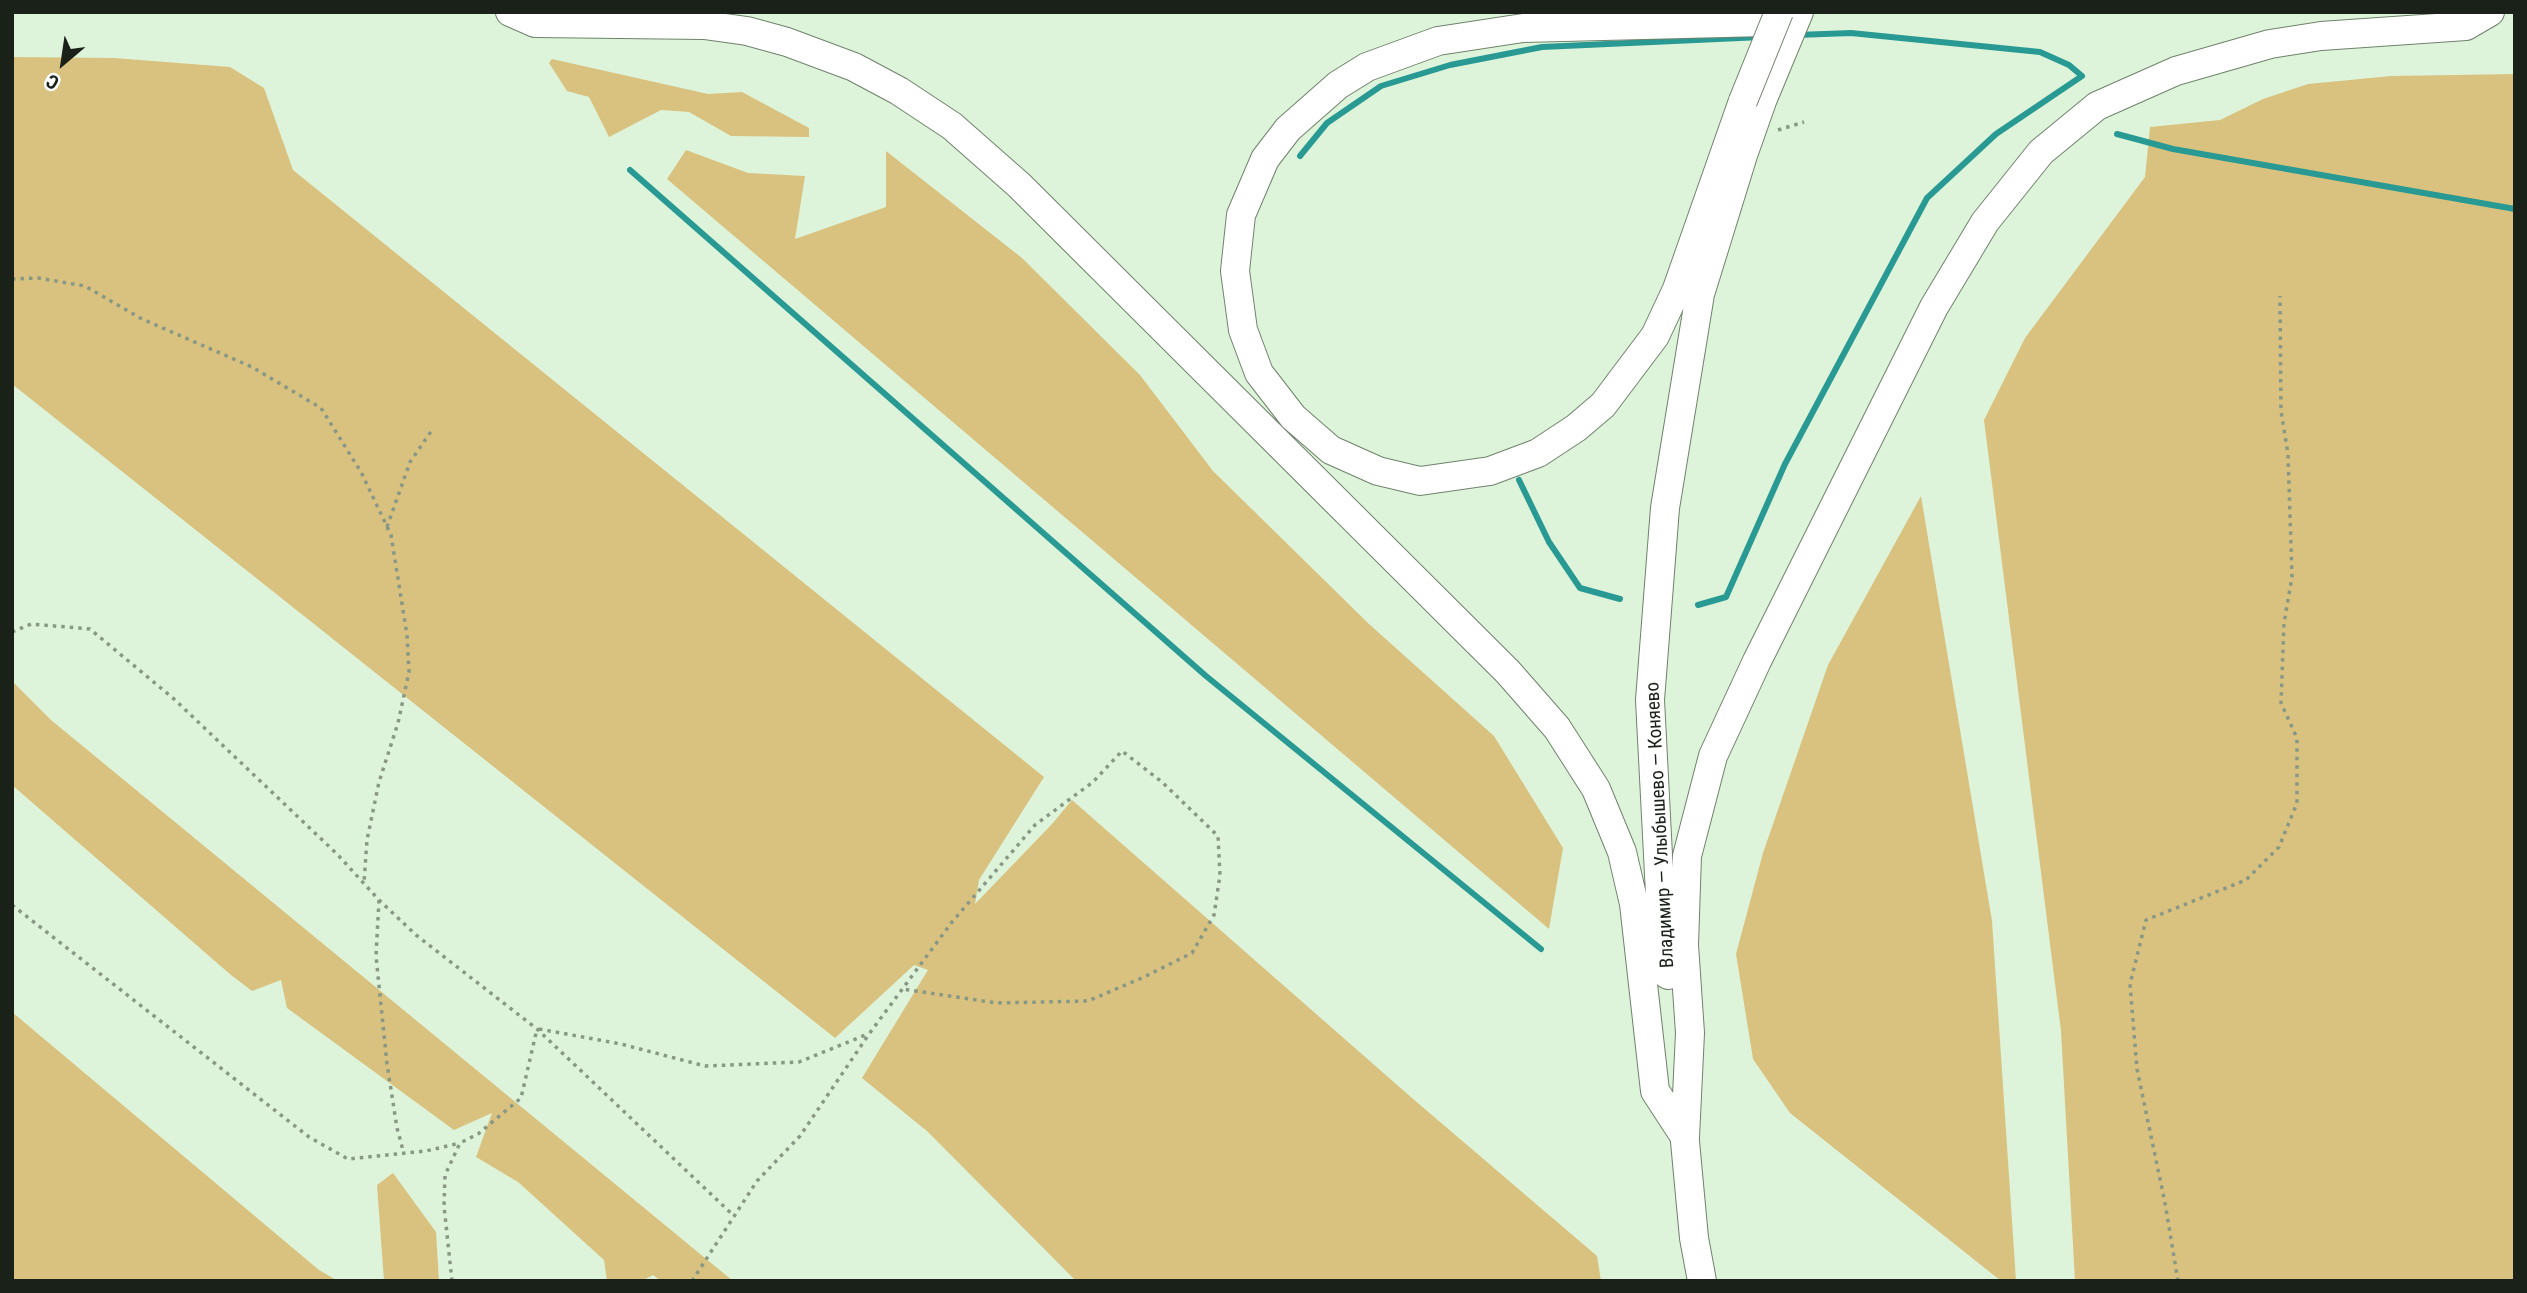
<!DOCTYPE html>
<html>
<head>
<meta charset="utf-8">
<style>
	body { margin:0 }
	#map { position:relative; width:2527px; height:1293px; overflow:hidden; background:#def4da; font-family:"Roboto Condensed",sans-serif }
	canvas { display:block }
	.frame { position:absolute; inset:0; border:14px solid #192118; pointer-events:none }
	.north { position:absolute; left:28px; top:28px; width:70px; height:70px; -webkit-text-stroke:5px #fff; paint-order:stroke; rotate:209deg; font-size:19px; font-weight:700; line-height:28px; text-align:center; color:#192118 }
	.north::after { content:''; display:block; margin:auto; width:24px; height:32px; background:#192118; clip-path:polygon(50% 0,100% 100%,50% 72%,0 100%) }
</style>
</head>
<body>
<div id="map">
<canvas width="2527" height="1293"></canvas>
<div class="frame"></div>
<div class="north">С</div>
</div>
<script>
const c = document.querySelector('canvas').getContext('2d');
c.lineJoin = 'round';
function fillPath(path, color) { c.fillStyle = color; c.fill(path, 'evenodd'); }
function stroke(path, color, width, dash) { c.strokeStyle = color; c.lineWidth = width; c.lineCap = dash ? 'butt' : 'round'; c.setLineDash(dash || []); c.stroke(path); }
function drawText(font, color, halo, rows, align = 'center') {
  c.font = font + ' "Roboto Condensed",sans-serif'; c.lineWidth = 6; c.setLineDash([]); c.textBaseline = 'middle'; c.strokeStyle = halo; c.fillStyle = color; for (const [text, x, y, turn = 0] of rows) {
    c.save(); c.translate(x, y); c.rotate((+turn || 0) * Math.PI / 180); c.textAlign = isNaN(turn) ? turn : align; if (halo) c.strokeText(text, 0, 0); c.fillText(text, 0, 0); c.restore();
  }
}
fillPath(new Path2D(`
	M 12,57 L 114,58 L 230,67 L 264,88 L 293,170 L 1044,777 L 979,880 L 975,904 L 1052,824 L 1072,800 L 1412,1098 L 1597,1256 L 1601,1281 L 1076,1281 L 928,1132 L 862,1078 L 928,970 L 914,965 L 835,1038 L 12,384 Z
	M 552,59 L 708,94 L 742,92 L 809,128 L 809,137 L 731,136 L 689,112 L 661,110 L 609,137 L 589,97 L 567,91 L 549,63 Z
	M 2515,74 L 2515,1281 L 2075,1281 L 2061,1031 L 1984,420 L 2025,338 L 2145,177 L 2150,127 L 2220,120 L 2263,99 L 2308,84 L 2391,76 Z
	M 686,150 L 748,173 L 805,176 L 795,239 L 886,207 L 886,151 L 1022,258 L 1140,375 L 1213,471 L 1369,624 L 1494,736 L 1563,848 L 1549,929 L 667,179 Z
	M 1921,496 L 1992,921 L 2016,1281 L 2001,1281 L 1790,1113 L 1753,1059 L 1736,954 L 1763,853 L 1828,665 Z
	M 12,681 L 51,720 L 733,1281 L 661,1281 L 653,1275 L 642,1281 L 607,1281 L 604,1260 L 518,1182 L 476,1157 L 492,1113 L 454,1130 L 287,1008 L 281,980 L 252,991 L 231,975 L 12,785 Z
	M 12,1012 L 319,1270 L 338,1281 L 12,1281 Z
	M 393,1173 L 436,1232 L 439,1281 L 384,1281 L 377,1185 Z`), '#d9c27f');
stroke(new Path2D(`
	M 2117,134 L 2173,149 L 2515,209
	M 1300,156 L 1327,123 L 1381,86 L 1450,65 L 1542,47 L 1762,37
	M 630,170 L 1206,676 L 1541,949
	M 1519,480 L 1549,542 L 1580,588 L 1620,599
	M 1698,605 L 1726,597 L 1785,464 L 1927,198 L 1996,134 L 2082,76 L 2069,65 L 2040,52 L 1851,33 L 1797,35`), '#299a93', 6);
const secondary = new Path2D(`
	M 510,12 L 535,23 L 704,25 L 747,31 L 787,42 L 854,67 L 899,91 L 952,126 L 1019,185 L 1508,672 L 1557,728 L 1596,789 L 1622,852 L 1634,904 L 1655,1091 L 1685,1137
	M 1743,101 L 1677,289 L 1655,336 L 1603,405 L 1576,428 L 1538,453 L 1490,471 L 1420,481 L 1378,471 L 1331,450 L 1293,417 L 1259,373 L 1243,330 L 1235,271 L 1241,215 L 1265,159 L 1288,129 L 1338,85 L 1367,67 L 1438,41 L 1523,28 L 1764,22 L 1797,12
	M 1668,975 L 1660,894 L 1650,700 L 1665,508 L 1700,294 L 1743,155 L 1762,101 L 1799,12
	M 1683,1120 L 1694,1238 L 1702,1281
	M 1685,1137 L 1690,1033 L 1684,945 L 1687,856 L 1713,756 L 1757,661 L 1934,307 L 1985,222 L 2041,152 L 2097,106 L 2176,71 L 2270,44 L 2321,36 L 2466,26 L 2490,12`);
stroke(secondary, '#6f836c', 30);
stroke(new Path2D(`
	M 1778,130 L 1804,122
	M 12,279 L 38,278 L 85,286 L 142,319 L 252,367 L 321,408 L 361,472 L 391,535 L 407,635 L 409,672 L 398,723 L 379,782 L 367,840 L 364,883
	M 387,527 L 410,462 L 432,430
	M 12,632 L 31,624 L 90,629 L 174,699 L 337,854 L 379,900 L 416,935 L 537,1029 L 734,1216
	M 379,900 L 376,956 L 387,1064 L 397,1128 L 404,1154
	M 12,905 L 309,1137 L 348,1159 L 426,1151 L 460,1143
	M 539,1029 L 621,1044 L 705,1066 L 799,1062 L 868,1034
	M 452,1281 L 444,1206 L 445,1175 L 460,1143 L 478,1134 L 521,1098 L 537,1029
	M 692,1281 L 757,1181 L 800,1136 L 869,1034 L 952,922 L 1035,825 L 1093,782 L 1122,751 L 1162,782 L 1218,836 L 1220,875 L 1214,915 L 1192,953 L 1144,977 L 1088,1001 L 996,1003 L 902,989
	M 2178,1281 L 2165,1203 L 2137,1069 L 2130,984 L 2146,920 L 2246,880 L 2279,847 L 2297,803 L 2297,738 L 2281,703 L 2284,623 L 2292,577 L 2288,454 L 2281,411 L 2280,296`), '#889885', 3.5, [3.5, 5]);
stroke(secondary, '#fff', 28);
const secondaryBridge = new Path2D(`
	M 1743,101 L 1779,12`);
stroke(secondaryBridge, '#6f836c', 30, []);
stroke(secondaryBridge, '#fff', 28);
drawText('19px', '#192118', '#fff', [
	["Владимир — Улыбышево — Коняево",1661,825,-93]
]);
</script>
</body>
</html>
